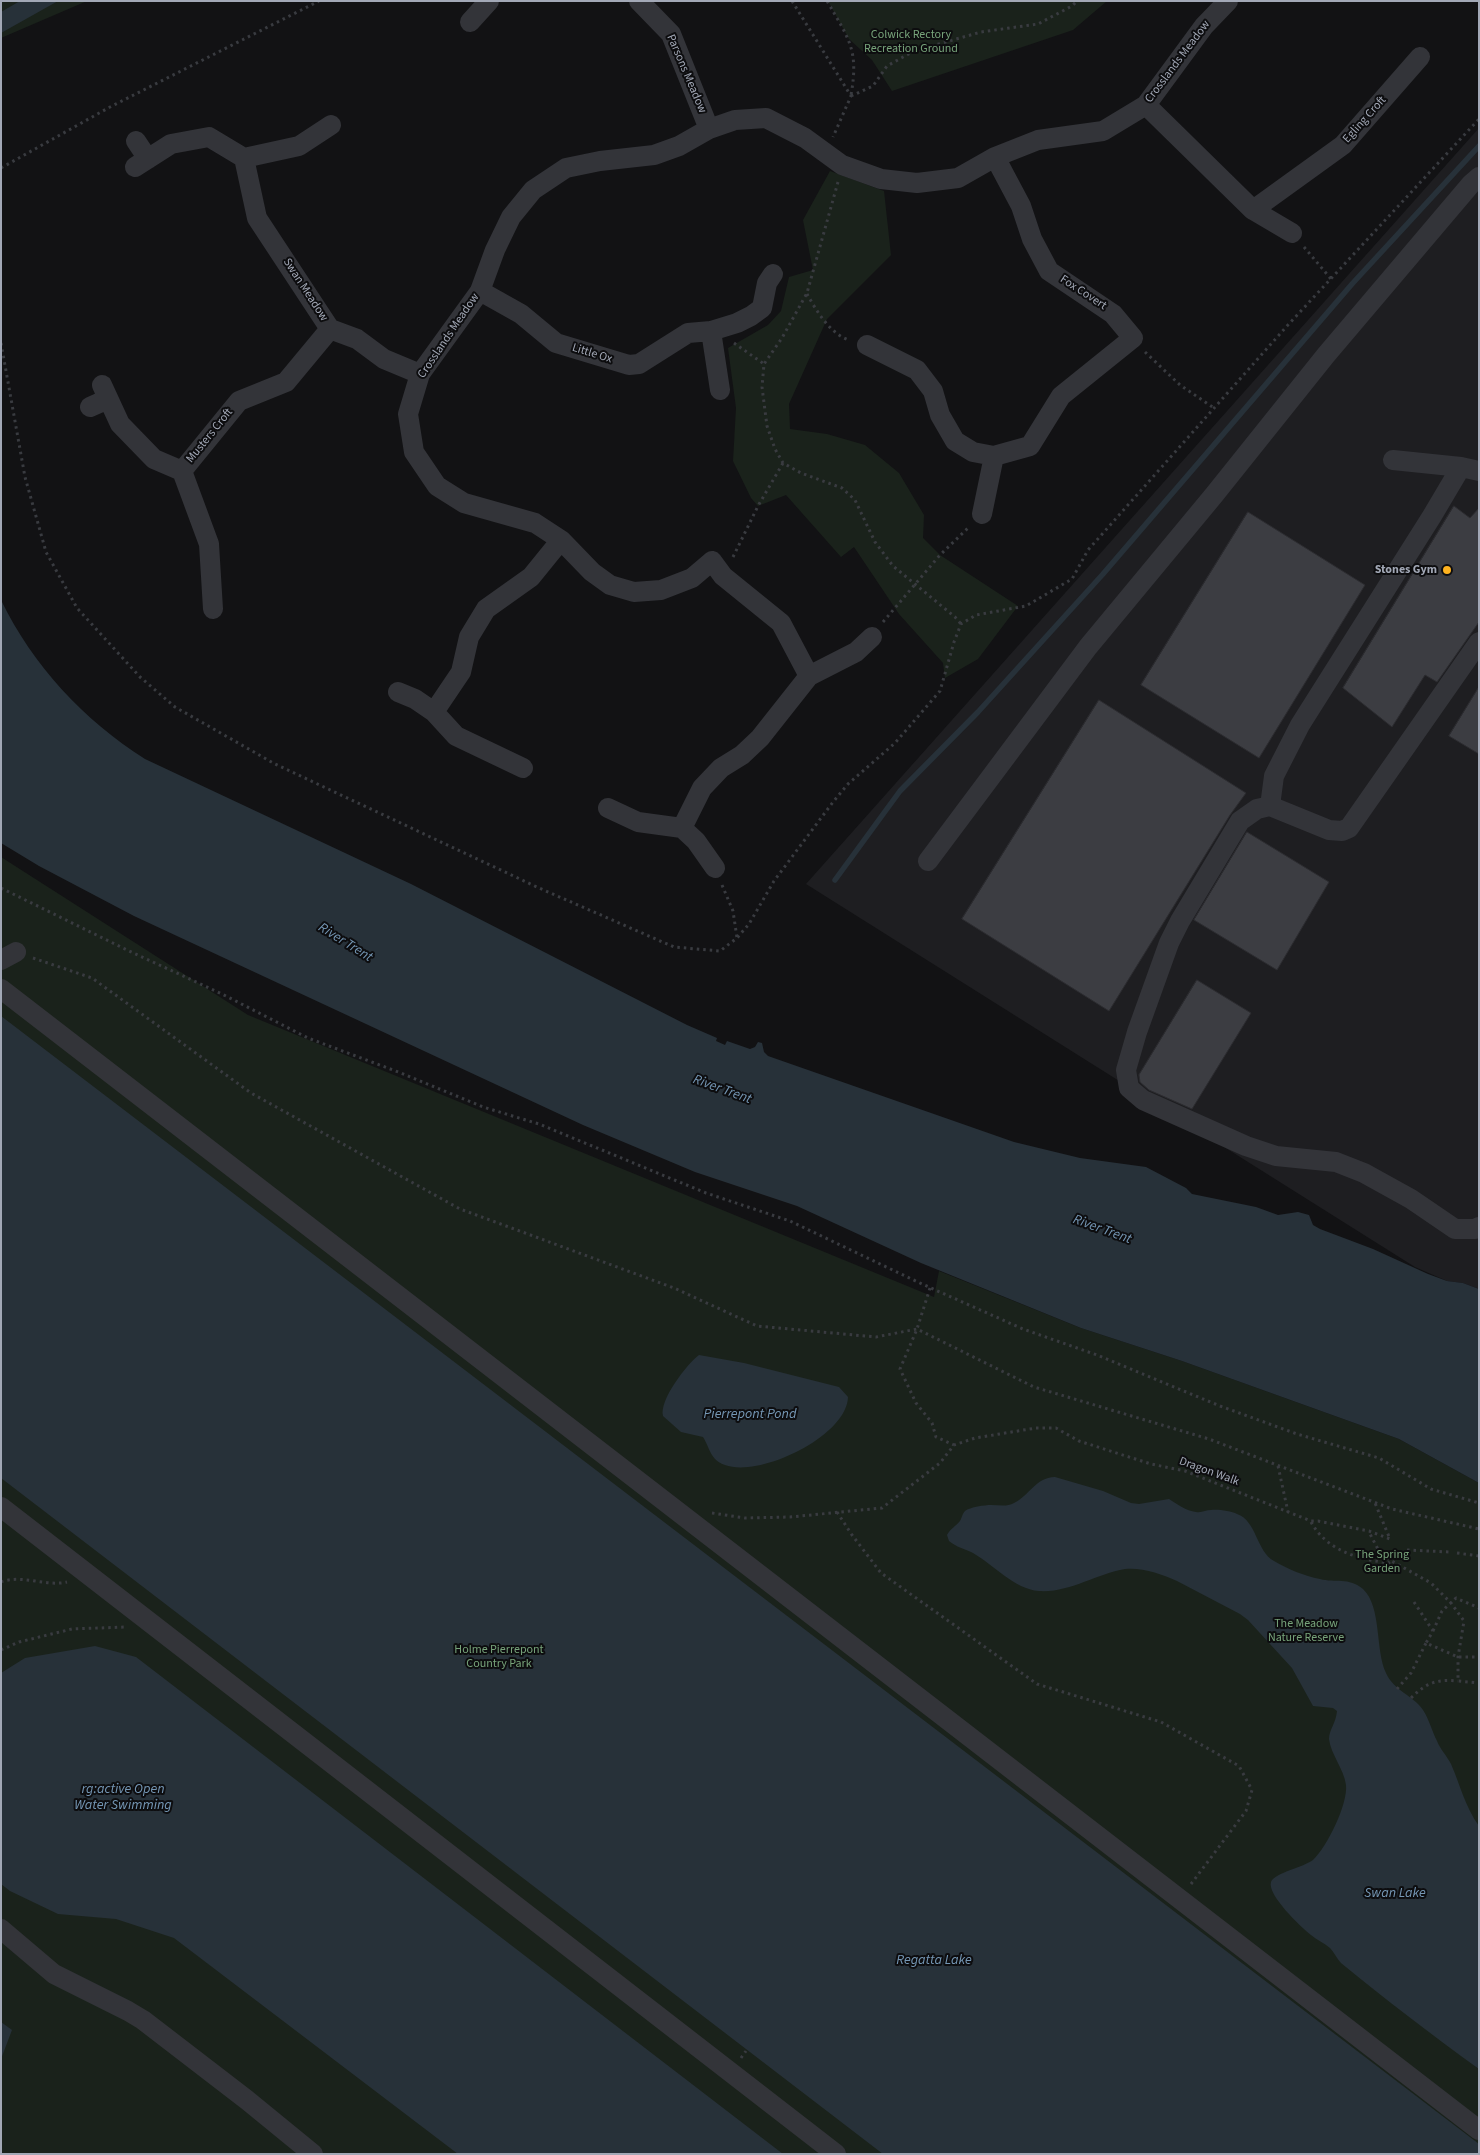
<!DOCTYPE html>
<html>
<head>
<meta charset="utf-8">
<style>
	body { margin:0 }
	#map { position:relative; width:1480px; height:2155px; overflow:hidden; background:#121214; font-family:"Source Sans 3",sans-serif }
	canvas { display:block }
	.frame { position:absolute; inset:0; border:2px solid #a2a8b6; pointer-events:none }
</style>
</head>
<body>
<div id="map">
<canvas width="1480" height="2155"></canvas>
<div class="frame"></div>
</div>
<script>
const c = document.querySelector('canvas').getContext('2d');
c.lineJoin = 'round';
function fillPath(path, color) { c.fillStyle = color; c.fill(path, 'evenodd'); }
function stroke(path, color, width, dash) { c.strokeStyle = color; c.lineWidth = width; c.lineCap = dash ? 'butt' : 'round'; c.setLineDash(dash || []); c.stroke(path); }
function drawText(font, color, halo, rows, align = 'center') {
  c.font = font + ' "Source Sans 3",sans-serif'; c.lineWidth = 4; c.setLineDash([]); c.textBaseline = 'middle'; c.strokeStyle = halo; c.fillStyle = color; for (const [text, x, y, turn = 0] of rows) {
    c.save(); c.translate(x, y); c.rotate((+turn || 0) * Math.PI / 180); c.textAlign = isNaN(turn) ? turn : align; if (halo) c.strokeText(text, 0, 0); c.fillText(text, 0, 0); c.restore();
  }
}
fillPath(new Path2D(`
	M 1479,128 L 1479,1289 L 1463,1283 L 1447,1281 L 1415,1267 L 806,884 Z`), '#1e1e21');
fillPath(new Path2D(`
	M 1,1 L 87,1 L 1,38 Z
	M 828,1 L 1107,1 L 1073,30 L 892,91 L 872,60 L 849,39 Z
	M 830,171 L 884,191 L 891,255 L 827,319 L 789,404 L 790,429 L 827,434 L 865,445 L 899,473 L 924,515 L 923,538 L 940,555 L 1018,606 L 978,659 L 945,678 L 943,663 L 899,614 L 854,547 L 841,557 L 786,495 L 758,506 L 751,498 L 733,461 L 736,408 L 728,348 L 768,325 L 781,311 L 789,277 L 813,270 L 803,220 Z
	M 1,857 L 248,1015 L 934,1297 L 939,1271 L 1081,1328 L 1182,1361 L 1399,1439 L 1479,1483 L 1479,2154 L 1,2154 Z`), '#1a221b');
fillPath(new Path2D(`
	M 20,1 L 58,1 L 1,33 L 1,12 Z
	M 1,600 C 33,666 84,720 145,759 L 411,884 L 687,1025 L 717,1038 L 716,1041 L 725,1045 L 727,1041 L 750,1049 L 755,1047 L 758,1042 L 762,1043 L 764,1052 L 768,1056 L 1014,1142 L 1080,1158 L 1146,1167 L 1186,1188 L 1192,1194 L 1256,1207 L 1278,1215 L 1298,1212 L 1309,1215 L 1313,1225 L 1320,1229 L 1373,1249 L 1428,1274 L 1447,1281 L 1463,1283 L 1479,1289 L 1479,1483 L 1399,1439 L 1182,1361 L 1081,1328 L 921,1263 L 797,1206 L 695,1172 L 583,1125 L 134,916 L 39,866 L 1,843 Z
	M 1,1016 L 1479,2144 L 1479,2154 L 883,2154 L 1,1478 Z
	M 699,1355 L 744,1363 L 839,1387 L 848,1397 C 847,1436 760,1478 725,1465 C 710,1460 710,1448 703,1437 L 681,1432 L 663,1416 C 659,1400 687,1364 699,1355 Z
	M 1055,1477 L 1103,1491 L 1131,1503 L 1139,1504 L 1169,1499 C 1177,1504 1186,1511 1196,1512 C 1202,1513 1206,1510 1211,1510 C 1218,1509 1231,1511 1237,1514 C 1257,1521 1256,1551 1274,1561 C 1288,1569 1304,1576 1320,1579 C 1335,1583 1349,1577 1363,1589 C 1382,1607 1375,1650 1386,1673 C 1394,1691 1413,1695 1423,1710 C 1429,1719 1432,1731 1437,1741 C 1440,1749 1447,1756 1451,1764 C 1460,1784 1465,1807 1479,1826 L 1479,2069 C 1432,2035 1385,1999 1341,1963 C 1337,1959 1334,1952 1330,1948 C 1324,1943 1317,1940 1311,1935 C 1301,1927 1267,1895 1271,1882 C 1274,1873 1304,1867 1313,1860 C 1327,1847 1348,1804 1346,1785 C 1344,1769 1331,1755 1329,1739 C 1329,1730 1336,1723 1337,1711 L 1333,1708 L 1313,1706 L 1292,1668 L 1248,1620 L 1240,1614 L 1177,1581 C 1162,1574 1141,1567 1125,1569 C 1096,1574 1069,1593 1039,1591 C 1014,1589 994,1565 973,1553 C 965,1549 956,1547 949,1541 L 947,1535 C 950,1529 956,1526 960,1521 C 962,1518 962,1514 965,1511 C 970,1507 985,1505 991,1505 C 999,1505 1007,1507 1014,1503 C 1030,1495 1035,1478 1055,1477 Z
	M 95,1646 L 136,1657 L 783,2154 L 458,2154 L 174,1938 L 116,1919 L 58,1914 L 10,1891 L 1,1884 L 1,1673 L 25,1658 Z
	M 1,2022 L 12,2030 L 1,2059 Z`), '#273139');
stroke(new Path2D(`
	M 835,880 L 900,791 L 978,712 L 1103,574 L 1352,284 L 1479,146`), '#273139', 5.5);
const building = new Path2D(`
	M 1454,506 L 1470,518 L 1479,508 L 1479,622 L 1437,682 L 1425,675 L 1392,727 L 1343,688 Z
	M 1248,512 L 1365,585 L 1259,758 L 1141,685 Z
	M 1479,687 L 1479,754 L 1449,736 Z
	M 1099,700 L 1246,793 L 1230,815 L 1109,1011 L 962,919 Z
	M 1247,832 L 1329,882 L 1277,970 L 1194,920 Z
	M 1197,980 L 1251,1013 L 1192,1109 L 1149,1090 L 1140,1082 L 1139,1075 Z`);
fillPath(building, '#3c3d42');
stroke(building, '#2c2c30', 1);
stroke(new Path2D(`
	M 792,1 L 851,96 L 833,137
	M 827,1 C 849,39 859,50 851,95
	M 851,96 L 873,86 L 887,66 L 914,51 L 981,32 L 1038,24 L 1072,6 L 1077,1
	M 1,168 L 110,107 L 319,1
	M 838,182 L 807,293 L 782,338 L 764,364 L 762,387 L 767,426 L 775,449 L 783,463 L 801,473 L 842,488 L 855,500 L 875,542 L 893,566 L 955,617 L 961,624
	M 1304,247 L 1331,279
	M 807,294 C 816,310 830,334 849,340
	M 1,343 L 25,477 L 46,552 L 77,608 L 140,677 L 175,707 L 275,764 L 539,888 L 674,947 L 720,951 L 737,938 L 749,924 L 774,881 L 833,802 L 848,784 L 895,743 L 940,691 L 954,642 L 961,624 L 976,615 L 1026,606 L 1072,579 L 1088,550 L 1287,326 L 1479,119
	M 734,343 L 764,364
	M 1145,352 L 1180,385 L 1214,408
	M 733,557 L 758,506 L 783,463
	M 883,622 L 940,555 L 969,527
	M 722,885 L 733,911 L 737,938
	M 1,888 L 127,950 L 222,994 L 308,1038 L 401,1073 L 483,1107 L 539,1124 L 706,1193 L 790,1221 L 922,1284 L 1023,1329 L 1097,1355 L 1220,1406 L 1297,1434 L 1379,1458 L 1431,1489 L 1479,1503
	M 33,958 L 92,978 L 251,1093 L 460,1209 L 674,1288 L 757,1326 L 876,1337 L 917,1329 L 1034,1387 L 1209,1439 L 1392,1509 L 1479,1529
	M 930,1288 L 917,1329 L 900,1369 L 916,1403 L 932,1423 L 936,1437 L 954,1445
	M 1278,1466 L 1288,1512
	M 837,1512 L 852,1535 L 881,1573 L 1037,1684 L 1161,1722 L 1239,1766 L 1252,1790 L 1246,1811 L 1191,1884
	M 712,1513 L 745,1518 L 790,1517 L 882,1508 L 940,1463 L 954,1445 L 975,1438 L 1036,1428 L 1056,1428 L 1079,1441 L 1151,1464 L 1185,1471 L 1311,1521 L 1318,1521 L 1369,1531 L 1390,1539 L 1375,1503
	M 1311,1522 C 1327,1551 1358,1559 1389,1563 L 1381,1555 L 1369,1532
	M 1407,1550 L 1449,1552
	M 1457,1553 L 1479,1556
	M 1381,1555 L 1431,1583 L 1451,1603 L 1464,1621 L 1458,1657 L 1458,1681 L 1479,1683
	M 1,1582 C 22,1574 46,1587 67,1582
	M 1414,1602 L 1433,1631 L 1426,1643 L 1458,1657 L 1479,1657
	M 1433,1631 L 1442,1611 L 1456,1598 L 1479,1608
	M 1,1650 L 19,1642 L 72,1629 L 125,1627
	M 1397,1689 L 1411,1673 L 1426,1643
	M 1411,1698 C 1426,1683 1436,1679 1458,1681
	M 741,2058 L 746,2051`), '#393b40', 3, [2.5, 4]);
stroke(new Path2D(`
	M 639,1 L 671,34 L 709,129
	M 470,22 L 489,1
	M 1146,105 L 1253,210 L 1343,145 L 1420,57
	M 136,141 L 148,159
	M 244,158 L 257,218 L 330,329 L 357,339 L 384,359 L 420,374
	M 135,167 L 171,144 L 209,137 L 244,158 L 299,146 L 331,125
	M 1253,210 L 1292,233
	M 480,291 L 521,314 L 556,343 L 629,365 L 639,364 L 688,333 L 711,331 L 737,323 L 751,316 L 762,308 L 767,283 L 773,274
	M 711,331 L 720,390
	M 867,345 L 917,370 L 933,391 L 940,415 L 955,441 L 973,452 L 994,456 L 1030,446 L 1061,396 L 1133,338 L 1113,314 L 1049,271 L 1032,239 L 1021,206 L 995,157
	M 102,385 L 120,424 L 154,459 L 182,471 L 209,544 L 213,609
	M 90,407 L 108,399
	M 1393,460 L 1461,467 L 1479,471
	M 182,471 L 239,401 L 286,382 L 330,329
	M 982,514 L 994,456
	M 1479,642 L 1349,828 L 1342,831 L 1329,830 L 1270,806 L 1257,809 L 1240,821 L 1180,921 L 1169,943 L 1137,1032 L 1126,1070 L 1129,1088 L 1143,1100 L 1246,1146 L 1276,1156 L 1336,1162 L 1364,1173 L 1411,1199 L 1455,1229 L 1475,1229 L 1479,1227
	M 809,676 L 856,652 L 872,637
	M 398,692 L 415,699 L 434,712 L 456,736 L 523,768
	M 434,712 L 461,672 L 469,637 L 486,609 L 531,577 L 561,540
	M 1270,806 L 1274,776 L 1300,725 L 1432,516 L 1461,467
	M 608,808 L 638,822 L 682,828 L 696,841 L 715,868
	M 682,828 L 702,788 L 721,768 L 742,755 L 760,738 L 809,676 L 781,623 L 723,576 L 712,561 L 692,578 L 661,590 L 634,592 L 610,585 L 592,572 L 561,540 L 535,523 L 464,503 L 437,486 L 414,452 L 408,414 L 420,374 L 480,291 L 495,250 L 511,217 L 533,190 L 566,168 L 600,161 L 654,155 L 679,146 L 709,129 L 735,120 L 766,118 L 805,138 L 842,165 L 881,179 L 917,183 L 958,178 L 995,157 L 1038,140 L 1103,131 L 1146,105 L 1204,26 L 1228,1
	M 928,861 L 1088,647 L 1214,495 L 1326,355 L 1471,184 L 1479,177
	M 1,960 L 16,952
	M 1,989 L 1479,2130
	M 1,1507 L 836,2154
	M 1,1929 L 54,1974 L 128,2011 L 143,2020 L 247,2100 L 313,2154`), '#333439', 20);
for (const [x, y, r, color] of [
	[1447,570,5,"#ffb31f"]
]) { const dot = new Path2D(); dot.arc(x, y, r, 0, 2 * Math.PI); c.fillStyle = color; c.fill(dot); stroke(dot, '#0d0d0f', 2); }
drawText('12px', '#77a37a', '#0d0d0f', [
	["Colwick Rectory",911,35],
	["Recreation Ground",911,49],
	["The Spring",1382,1555],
	["Garden",1382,1569],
	["The Meadow",1306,1624],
	["Nature Reserve",1306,1638],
	["Holme Pierrepont",499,1650],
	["Country Park",499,1664]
]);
drawText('12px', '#a2a8b6', '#0d0d0f', [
	["Crosslands Meadow",1178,62,-53],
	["Parsons Meadow",686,74,67],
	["Egling Croft",1365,120,-48],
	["Swan Meadow",305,290,57],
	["Fox Covert",1083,293,33],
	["Crosslands Meadow",449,336,-56],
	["Little Ox",592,354,17],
	["Musters Croft",210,436,-51],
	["Dragon Walk",1209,1472,20]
]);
drawText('bold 12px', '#a2a8b6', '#0d0d0f', [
	["Stones Gym",1437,570]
], 'right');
drawText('italic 14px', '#7597b5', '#0d0d0f', [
	["River Trent",345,943,32],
	["River Trent",722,1090,20],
	["River Trent",1102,1230,20],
	["Pierrepont Pond",750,1415],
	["rg:active Open",123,1790],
	["Water Swimming",123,1806],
	["Swan Lake",1395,1894],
	["Regatta Lake",934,1961]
]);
</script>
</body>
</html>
